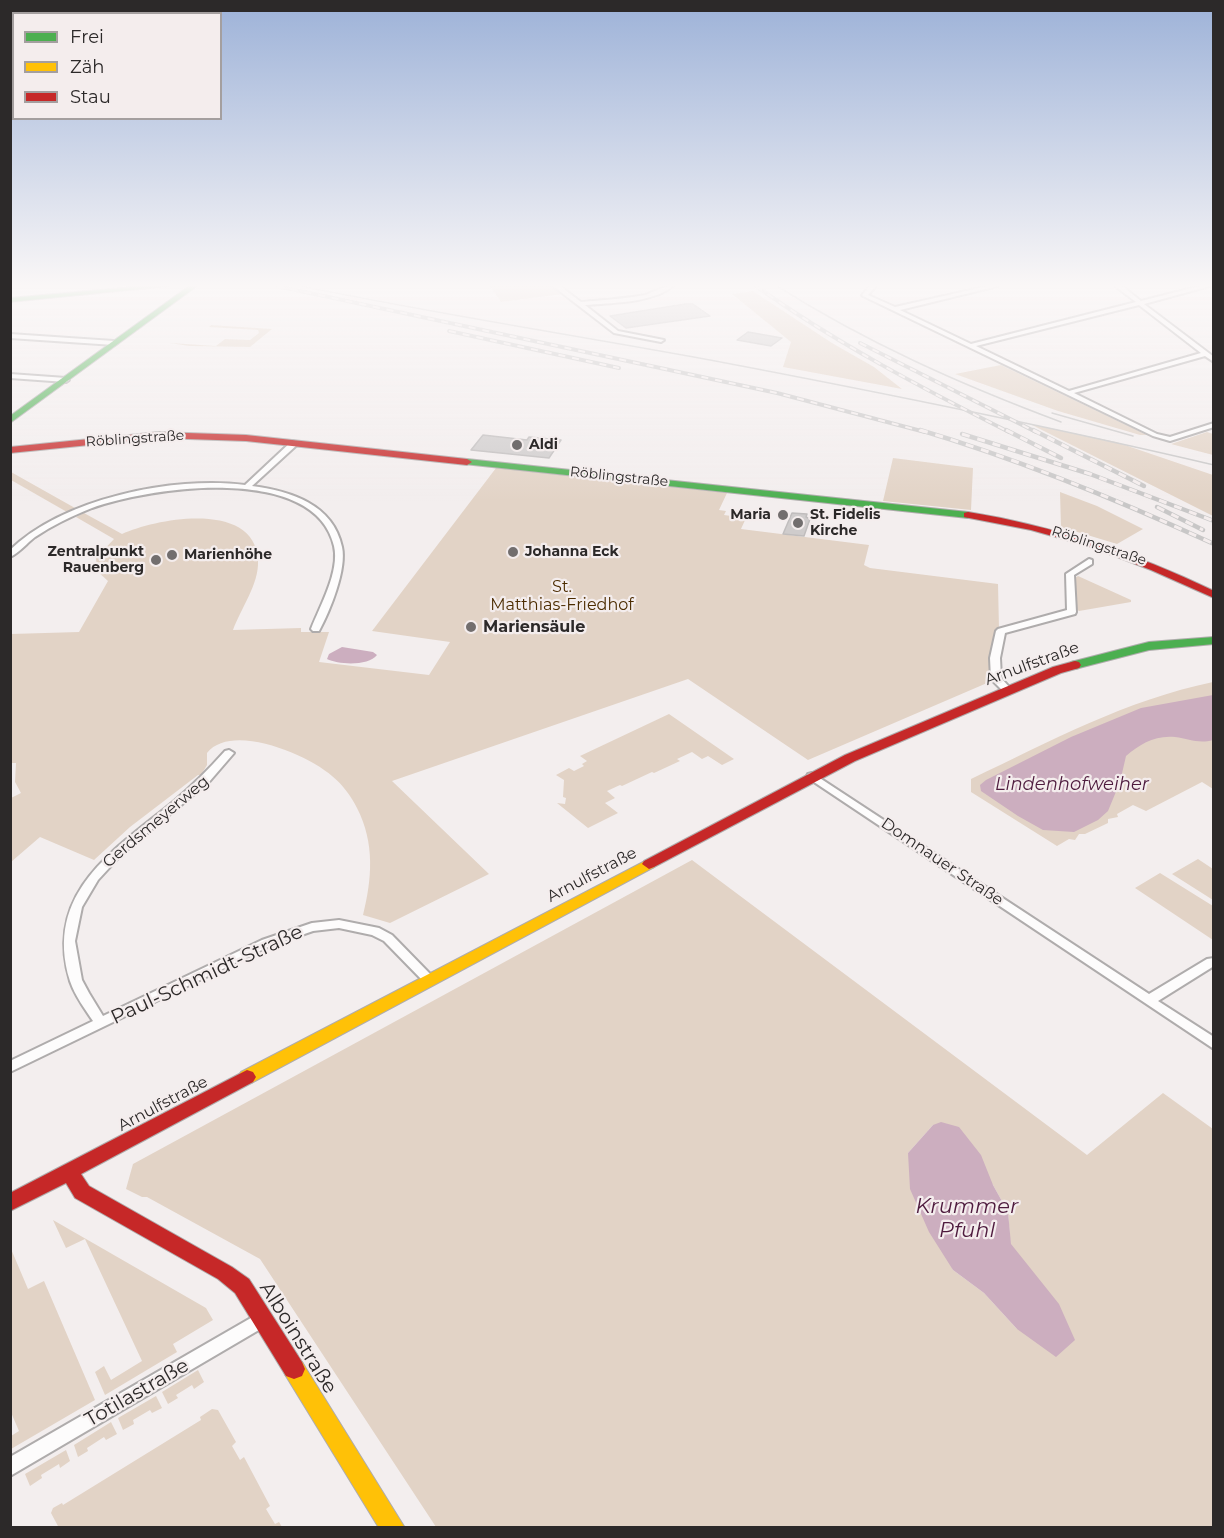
<!DOCTYPE html>
<html>
<head>
<meta charset="utf-8">
<style>
	body { margin:0 }
	#map { position:relative; width:1224px; height:1538px; overflow:hidden; background:#f3eeee; font-family:Montserrat,sans-serif }
	canvas { display:block }
	.frame { position:absolute; inset:0; border:12px solid #2c2929; pointer-events:none }
	.legend { position:absolute; left:12px; top:12px; width:210px; height:108px; box-sizing:border-box; background:#f4eded; border:2px solid #a49f9f; margin:0; padding:8px 10px; list-style:none; font-size:18px; color:#2c2929 }
	.legend li { display:flex; align-items:center; gap:12px; height:30px }
	.legend b { width:30px; border:2px solid #a49f9f }
</style>
</head>
<body>
<div id="map">
<canvas width="1224" height="1538"></canvas>
<div class="frame"></div>
<ul class="legend">
<li><b style="height:8px;background:#4caf50"></b>Frei</li>
<li><b style="height:8px;background:#ffc107"></b>Zäh</li>
<li><b style="height:8px;background:#c62828"></b>Stau</li>
</ul>
</div>
<script>
const c = document.querySelector('canvas').getContext('2d');
c.lineJoin = 'round';
function fillPath(path, color) { c.fillStyle = color; c.fill(path, 'evenodd'); }
function stroke(path, color, width, dash) { c.strokeStyle = color; c.lineWidth = width; c.lineCap = dash ? 'butt' : 'round'; c.setLineDash(dash || []); c.stroke(path); }
function drawText(font, color, halo, rows, align = 'center') {
  c.font = font + ' Montserrat,sans-serif'; c.lineWidth = 4.5; c.setLineDash([]); c.textBaseline = 'middle'; c.strokeStyle = halo; c.fillStyle = color; for (const [text, x, y, turn = 0] of rows) {
    c.save(); c.translate(x, y); c.rotate((+turn || 0) * Math.PI / 180); c.textAlign = isNaN(turn) ? turn : align; if (halo) c.strokeText(text, 0, 0); c.fillText(text, 0, 0); c.restore();
  }
}
fillPath(new Path2D(`
	M 490,286 L 553,286 L 563,294 L 501,302 Z
	M 753,291 L 832,343 L 874,367 L 902,389 L 783,367 L 791,342 L 732,294 Z
	M 211,325 L 272,329 L 250,347 L 189,346 L 170,343 L 216,346 L 225,339 L 250,340 L 259,333 L 258,330 L 209,327 Z
	M 1001,365 L 1147,435 L 1140,435 L 1058,411 L 955,374 Z
	M 1030,424 L 1116,442 L 1213,475 L 1213,516 Z
	M 1207,432 L 1213,434 L 1213,455 L 1171,444 Z
	M 893,458 L 973,468 L 971,510 L 883,501 Z
	M 496,468 L 727,493 L 719,510 L 726,511 L 724,515 L 746,518 L 741,529 L 869,545 L 864,565 L 870,568 L 998,584 L 999,629 L 991,655 L 994,680 L 808,760 L 688,679 L 392,781 L 489,874 L 390,923 L 363,915 C 372,879 375,843 357,808 C 351,796 343,785 332,776 C 308,755 232,722 207,753 L 207,765 L 201,775 L 198,775 L 130,827 L 94,860 L 40,837 L 11,862 L 11,798 L 21,793 L 15,782 L 16,763 L 11,763 L 11,634 L 79,632 L 108,581 L 97,571 L 96,558 L 114,539 L 76,517 L 84,513 L 122,534 C 157,518 256,500 258,561 C 259,584 241,608 233,630 L 301,628 L 301,632 L 329,632 L 319,662 L 429,675 L 450,642 L 372,631 Z
	M 11,472 L 75,508 L 67,512 L 11,480 Z
	M 1060,492 L 1097,506 L 1143,529 L 1117,544 L 1061,527 Z
	M 1078,576 L 1131,600 L 1131,602 L 1079,611 L 1074,607 L 1075,578 Z
	M 1213,682 L 1213,789 L 1202,782 L 1146,811 L 1133,805 L 1117,814 L 1118,817 L 1108,819 L 1108,823 L 1085,834 L 1079,834 L 1075,840 L 1069,839 L 1057,846 L 971,792 L 971,779 C 1051,741 1126,700 1213,682 Z
	M 669,714 L 734,759 L 722,765 L 708,756 L 702,759 L 692,752 L 677,759 L 680,761 L 654,773 L 652,772 L 622,786 L 620,785 L 607,791 L 615,798 L 605,803 L 618,813 L 588,828 L 557,803 L 565,804 L 566,798 L 563,797 L 564,780 L 556,775 L 569,768 L 574,771 L 584,766 L 582,764 L 587,761 L 580,756 Z
	M 1198,859 L 1213,869 L 1213,900 L 1172,874 Z
	M 692,860 L 1087,1155 L 1163,1093 L 1213,1129 L 1213,1527 L 436,1527 L 260,1259 L 147,1197 L 142,1197 L 126,1189 L 133,1164 ZM 933,1125 L 993,1185 L 1008,1212 L 1017,1329 L 984,1293 L 953,1270 L 908,1153 Z
	M 1160,873 L 1213,906 L 1213,940 L 1135,888 Z
	M 53,1220 L 206,1308 L 213,1320 L 173,1344 L 177,1352 L 105,1395 L 95,1372 L 104,1366 L 111,1380 L 142,1361 L 85,1239 L 66,1248 Z
	M 11,1249 L 28,1289 L 44,1281 L 95,1400 L 11,1449 L 11,1436 L 19,1431 L 10,1410 Z
	M 198,1370 L 204,1382 L 194,1389 L 192,1385 L 176,1395 L 178,1398 L 168,1404 L 162,1392 Z
	M 156,1396 L 162,1408 L 152,1413 L 150,1410 L 133,1420 L 134,1424 L 123,1430 L 118,1418 Z
	M 212,1409 L 218,1410 L 236,1442 L 232,1446 L 240,1460 L 244,1457 L 270,1506 L 266,1509 L 275,1524 L 279,1522 L 282,1527 L 59,1528 L 51,1513 L 53,1508 L 62,1503 L 63,1505 L 201,1420 L 200,1417 Z
	M 111,1422 L 117,1434 L 106,1440 L 104,1437 L 87,1448 L 88,1451 L 78,1457 L 74,1445 Z
	M 66,1450 L 70,1461 L 60,1468 L 59,1464 L 41,1475 L 42,1478 L 30,1486 L 25,1474 Z`), '#e2d3c6');
fillPath(new Path2D(`
	M 342,647 L 373,652 L 377,655 C 369,666 339,665 327,659 L 329,654 Z
	M 1213,695 L 1213,740 C 1199,744 1189,739 1175,737 C 1155,735 1140,744 1126,756 L 1120,782 L 1108,811 L 1098,820 L 1074,832 L 1043,830 L 1018,816 L 981,791 L 980,785 L 986,780 L 1071,737 L 1141,708 Z
	M 941,1122 L 959,1127 L 981,1155 L 993,1185 L 1008,1212 L 1011,1244 L 1059,1304 L 1075,1340 L 1056,1357 L 1017,1329 L 984,1293 L 953,1270 L 929,1232 L 910,1189 L 908,1153 L 933,1125 Z`), '#ccaebf');
const building = new Path2D(`
	M 685,304 L 693,304 L 710,316 L 626,328 L 610,316 Z
	M 748,332 L 782,338 L 771,346 L 737,340 Z
	M 483,435 L 527,440 L 529,437 L 561,440 L 549,458 L 471,450 Z
	M 792,513 L 807,514 L 806,517 L 810,519 L 804,536 L 783,534 Z`);
fillPath(building, '#cfcccc');
stroke(building, '#c0bdbd', 1.5);
const street = new Path2D(`
	M 553,286 L 560,286 L 581,302 C 602,300 624,299 645,295 C 654,292 663,286 673,286 C 653,303 610,303 585,305 L 618,331 L 664,340 L 661,342 L 614,333 Z
	M 870,286 L 876,286 L 868,295 L 895,307 L 988,286 L 998,286 L 900,310 L 971,344 L 1136,302 L 1115,286 L 1122,286 L 1141,301 L 1200,286 L 1210,286 L 1144,304 L 1214,357 L 1214,362 L 1205,356 L 1074,393 L 1157,434 L 1170,437 L 1214,423 L 1214,427 L 1170,441 L 1153,436 L 863,296 L 862,295 ZM 1139,305 L 1201,353 L 1069,391 L 976,346 Z
	M 10,334 L 114,341 L 117,343 L 114,345 L 10,338 Z
	M 10,374 L 66,378 L 69,380 L 66,382 L 10,378 Z
	M 292,441 L 299,443 L 252,486 C 290,491 333,504 342,547 C 347,569 330,611 319,631 L 313,631 L 311,629 C 320,606 340,571 334,546 C 315,463 150,487 92,508 C 72,516 53,525 35,537 C 27,543 19,553 10,557 L 10,550 C 64,498 173,476 245,485 Z
	M 1089,559 L 1092,560 L 1092,564 L 1074,575 L 1076,612 L 1075,614 L 1005,633 L 1000,658 L 1001,678 L 1012,690 L 1010,692 L 1004,692 L 991,679 L 990,658 L 996,631 L 998,629 L 1067,610 L 1066,574 Z
	M 229,750 L 234,753 L 209,782 L 122,854 L 98,880 L 82,907 L 75,941 L 82,980 L 89,993 L 103,1016 L 262,940 L 312,923 L 339,920 L 379,928 L 392,935 L 433,977 L 435,980 L 433,983 L 429,985 L 425,983 L 384,941 L 372,935 L 339,928 L 313,931 L 270,946 L 10,1072 L 10,1061 L 93,1021 C 85,1009 75,996 70,981 C 43,893 114,850 173,802 C 192,786 209,769 225,751 Z
	M 812,773 L 1149,994 L 1207,959 L 1214,958 L 1214,966 L 1158,1001 L 1214,1037 L 1214,1049 L 808,778 L 807,776 L 808,774 Z
	M 263,1311 L 269,1314 L 271,1319 L 269,1324 L 10,1476 L 10,1457 Z`);
const fast = new Path2D(`
	M 142,286 L 169,286 L 10,302 L 10,298 Z
	M 189,286 L 197,286 L 10,423 L 10,416 Z
	M 467,459 L 968,512 L 973,515 L 968,518 L 464,464 L 462,462 Z
	M 1214,637 L 1214,644 L 1149,650 L 1075,669 L 1069,665 L 1071,662 L 1149,642 Z`);
const slow = new Path2D(`
	M 649,859 L 656,864 L 654,867 L 253,1082 L 247,1084 L 241,1082 L 238,1077 L 241,1072 Z
	M 294,1359 L 302,1362 L 405,1528 L 379,1528 L 286,1376 L 283,1369 L 286,1362 Z`);
const jam = new Path2D(`
	M 159,432 L 246,435 L 467,459 L 472,462 L 467,465 L 246,441 L 159,438 L 10,453 L 10,447 Z
	M 968,512 C 1054,526 1135,553 1214,591 L 1214,598 L 1151,570 L 1091,547 L 1031,530 L 964,517 L 964,513 Z
	M 1075,661 L 1079,662 L 1081,665 L 1079,668 L 1061,673 L 855,761 L 654,867 L 649,869 L 642,864 L 644,861 L 845,755 L 1053,667 Z
	M 247,1070 L 253,1072 L 256,1077 L 253,1082 L 81,1174 L 89,1186 L 232,1267 L 249,1279 L 302,1362 L 305,1369 L 302,1376 L 294,1379 L 286,1376 L 235,1293 L 218,1279 L 75,1198 L 66,1183 L 10,1211 L 10,1193 Z`);
stroke(street, '#afacac', 4);
stroke(fast, '#afacac', 2);
stroke(slow, '#afacac', 2);
stroke(jam, '#afacac', 2);
fillPath(street, '#fdfcfc');
fillPath(fast, '#4caf50');
fillPath(slow, '#ffc107');
fillPath(jam, '#c62828');
stroke(new Path2D(`
	M 301,286 C 437,314 574,335 710,360 C 879,392 1047,426 1214,465
	M 777,286 C 867,343 962,385 1061,422
	M 1052,413 L 1133,436`), '#c8c7c7', 1.5);
const railFar1 = new Path2D(`
	M 277,286 L 777,393 L 925,432
	M 756,286 C 836,343 922,388 1009,432
	M 449,331 L 619,368
	M 860,343 L 1036,432`);
const rail = new Path2D(`
	M 920,430 C 1021,460 1118,500 1214,544
	M 1006,430 L 1061,458
	M 1033,430 L 1144,486
	M 962,434 L 1090,474 L 1214,521
	M 1157,507 L 1203,530`);
stroke(railFar1, '#c8c7c7', 4);
stroke(rail, '#c8c7c7', 4.5);
stroke(railFar1, '#f4eded', 2, [7]);
stroke(rail, '#f4eded', 3, [8]);
const sky = c.createLinearGradient(0, 0, 0, 501);
sky.addColorStop(0, '#9db2d8');
sky.addColorStop(0.57, '#faf7f7');
sky.addColorStop(1, '#faf7f700');
c.fillStyle = sky;
c.fillRect(0, 0, 1224, 501);
for (const [x, y, r, color] of [
	[517,445,6,"#726e6e"],
	[783,515,6,"#726e6e"],
	[798,523,6,"#726e6e"],
	[513,552,6,"#726e6e"],
	[172,555,6,"#726e6e"],
	[156,560,6,"#726e6e"],
	[471,627,6,"#726e6e"]
]) { const dot = new Path2D(); dot.arc(x, y, r, 0, 2 * Math.PI); c.fillStyle = color; c.fill(dot); stroke(dot, '#f4eded', 2); }
drawText('14px', '#2c2929', '#f4eded', [
	["Röblingstraße",135,439,-4],
	["Röblingstraße",619,477,6],
	["Röblingstraße",1099,546,18]
]);
drawText('bold 14px', '#2c2929', '#f4eded', [
	["Aldi",529,445],
	["Maria",771,515,"right"],
	["St. Fidelis",810,515],
	["Kirche",810,531],
	["Zentralpunkt",144,552,"right"],
	["Rauenberg",144,568,"right"],
	["Johanna Eck",525,552],
	["Marienhöhe",184,555]
], 'left');
drawText('16px', '#4c2c00', '#f4eded', [
	["St.",562,587],
	["Matthias-Friedhof",562,605]
]);
drawText('bold 16px', '#2c2929', '#f4eded', [
	["Mariensäule",483,627]
], 'left');
drawText('16px', '#2c2929', '#f4eded', [
	["Arnulfstraße",1032,664,-20],
	["Gerdsmeyerweg",156,822,-40],
	["Domnauer Straße",942,862,34],
	["Arnulfstraße",592,875,-28],
	["Arnulfstraße",163,1104,-28]
]);
drawText('italic 18px', '#4e1b3e', '#f4eded', [
	["Lindenhofweiher",1072,785]
]);
drawText('20px', '#2c2929', '#f4eded', [
	["Paul-Schmidt-Straße",207,975,-25],
	["Alboinstraße",298,1338,58],
	["Totilastraße",137,1393,-30]
]);
drawText('italic 21px', '#4e1b3e', '#f4eded', [
	["Krummer",967,1207],
	["Pfuhl",967,1231]
]);
</script>
</body>
</html>
